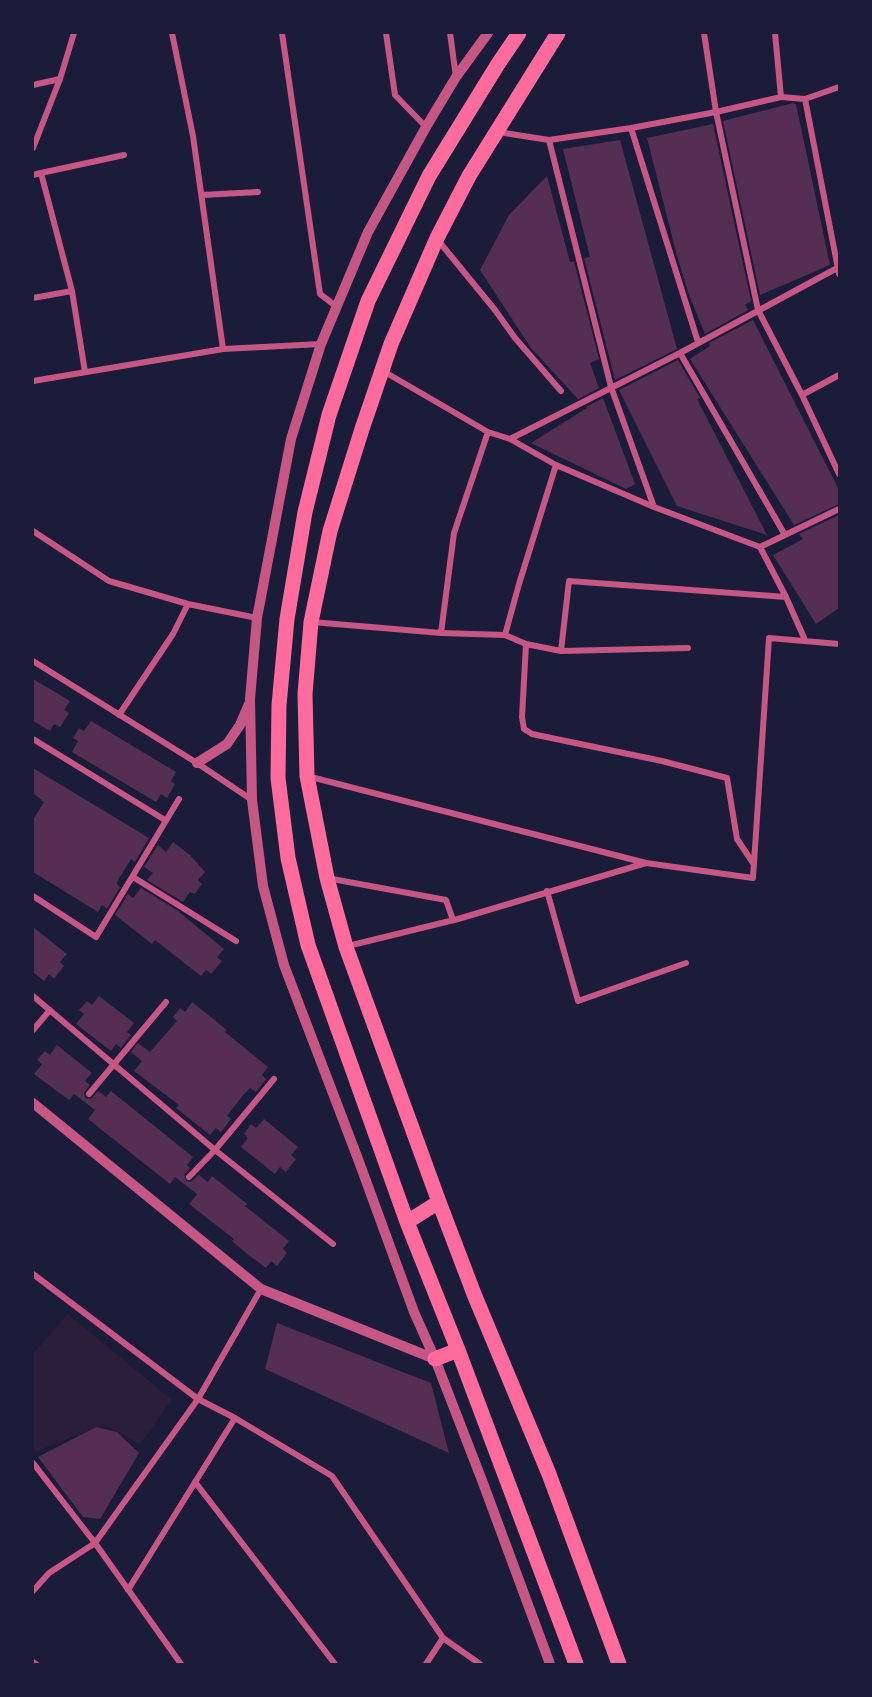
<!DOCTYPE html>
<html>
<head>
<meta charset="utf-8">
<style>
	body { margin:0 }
	#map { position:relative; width:872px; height:1697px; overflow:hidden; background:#1b1b3a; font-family:"PT Sans",sans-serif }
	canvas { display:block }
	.frame { position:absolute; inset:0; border:34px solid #1b1b3a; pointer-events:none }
</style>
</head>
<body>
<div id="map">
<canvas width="872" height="1697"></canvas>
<div class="frame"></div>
</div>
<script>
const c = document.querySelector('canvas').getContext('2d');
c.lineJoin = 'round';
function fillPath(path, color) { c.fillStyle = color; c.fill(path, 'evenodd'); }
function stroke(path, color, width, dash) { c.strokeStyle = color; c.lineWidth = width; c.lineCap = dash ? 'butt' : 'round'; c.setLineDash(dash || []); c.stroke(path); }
fillPath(new Path2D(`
	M 68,1314 L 172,1400 L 140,1444 L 104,1424 L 35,1452 L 33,1450 L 33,1354 Z`), '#2a1e3b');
fillPath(new Path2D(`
	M 793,103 L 796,104 L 830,265 L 760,295 L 723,121 Z
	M 713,124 L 751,301 L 745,305 L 748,310 L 705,334 L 689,295 L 677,256 L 647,138 Z
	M 620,140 L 677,349 L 615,380 L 584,258 L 590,257 L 563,149 Z
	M 547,176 L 570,262 L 574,261 L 599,359 L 590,363 L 599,388 L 578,399 L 531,348 L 480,270 L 509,215 Z
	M 753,320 L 839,490 L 839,504 L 794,525 L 690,359 L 710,346 L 709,343 Z
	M 678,360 L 700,398 L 697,399 L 767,535 L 677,506 L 619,390 Z
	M 603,398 L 635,484 L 626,489 L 531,443 L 587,408 L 586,407 Z
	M 839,515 L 839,608 L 816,624 L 773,555 L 803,539 L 799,534 Z
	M 33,679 L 70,701 L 64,710 L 69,713 L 60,727 L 54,724 L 50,731 L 33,721 Z
	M 91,721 L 176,772 L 171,781 L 175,784 L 167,798 L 161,794 L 156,802 L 72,752 L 78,741 L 73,738 L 79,728 L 84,731 Z
	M 33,768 L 149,838 L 135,862 L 131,859 L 117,882 L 117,884 L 120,887 L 107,909 L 102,905 L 98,912 L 33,872 L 33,820 L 44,802 L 33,793 Z
	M 173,842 L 190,855 L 205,872 L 198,880 L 202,884 L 195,894 L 190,892 L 183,902 L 147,880 L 153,873 L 144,867 L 158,845 L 166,852 Z
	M 141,888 L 178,911 L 224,949 L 217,957 L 222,961 L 211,974 L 206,970 L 201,976 L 155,940 L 152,944 L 115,915 L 128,894 L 133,898 Z
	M 33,927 L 67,954 L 60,962 L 64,966 L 54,979 L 49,974 L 44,981 L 33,972 Z
	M 99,996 L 134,1023 L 127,1032 L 131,1035 L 121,1048 L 116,1044 L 111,1051 L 76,1024 L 84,1014 L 79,1010 L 87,1001 L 92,1005 Z
	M 192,1002 L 227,1030 L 225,1032 L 268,1067 L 262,1075 L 266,1079 L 256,1092 L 250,1088 L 244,1094 L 227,1116 L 231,1119 L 221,1132 L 216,1128 L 210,1135 L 176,1108 L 179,1105 L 134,1071 L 142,1061 L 131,1052 L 138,1043 L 150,1052 L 177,1021 L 173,1017 L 180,1008 L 185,1012 Z
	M 57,1045 L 92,1073 L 85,1081 L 90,1085 L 84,1093 L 85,1098 L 91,1099 L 98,1091 L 106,1097 L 111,1091 L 193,1157 L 187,1165 L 190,1168 L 184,1175 L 186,1181 L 191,1182 L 199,1175 L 208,1182 L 212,1176 L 247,1204 L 245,1206 L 289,1241 L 283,1249 L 287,1253 L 277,1266 L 271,1261 L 266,1268 L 246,1253 L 232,1241 L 234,1239 L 189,1204 L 197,1194 L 175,1177 L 170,1184 L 88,1119 L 95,1110 L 74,1094 L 69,1100 L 34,1074 L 42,1064 L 37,1060 L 45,1051 L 50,1055 Z
	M 264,1119 L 298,1147 L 291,1155 L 296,1159 L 286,1172 L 280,1167 L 275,1174 L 241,1147 L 248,1138 L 244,1134 L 251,1124 L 256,1128 Z
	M 277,1323 L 431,1383 L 449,1453 L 265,1369 Z
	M 96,1427 L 117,1432 L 139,1453 L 100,1519 L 83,1517 L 38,1457 Z`), '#542f53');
stroke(new Path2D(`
	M 172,33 L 193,136 L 223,349
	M 282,33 L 320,294 L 337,307
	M 386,33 L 395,95 L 426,127
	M 450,33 L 456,77
	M 704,33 L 716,112 L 758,310 L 802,395 L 839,474
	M 775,33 L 781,97
	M 33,85 L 60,79
	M 805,99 L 839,274
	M 631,128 L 698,342
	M 498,132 L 549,140 L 631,128 L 716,112 L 781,97 L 805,99 L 839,87
	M 549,140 L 611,387 L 654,507
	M 33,148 L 60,79 L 74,33
	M 41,173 L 124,155
	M 33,175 L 41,173 L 72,291 L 85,372
	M 202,195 L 258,192
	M 437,239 L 495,310 L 515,338 L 561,391
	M 33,298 L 72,291
	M 680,353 L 785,535
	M 383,371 L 488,432 L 510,439 L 556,465 L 654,507 L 760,547 L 839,509
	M 33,381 L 223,349 L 321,344
	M 802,395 L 839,375
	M 510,439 L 680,353 L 839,267
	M 33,531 L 109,581 L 188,604 L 257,618
	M 760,547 L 786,597 L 805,640
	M 312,622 L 441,633 L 505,635 L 526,644 L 561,651 L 688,648
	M 441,633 L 454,533 L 488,432
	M 505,635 L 519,584 L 556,465
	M 526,644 L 522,717 L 524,729 L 532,734 L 662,761 L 727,778 L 737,839 L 753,863
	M 561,651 L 569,581 L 786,597
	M 33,661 L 197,763 L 252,800
	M 119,715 L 173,634 L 188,604
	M 33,739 L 165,820
	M 307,776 L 646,863
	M 133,877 L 236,941
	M 327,878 L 446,900 L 453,920
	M 547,891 L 578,1001 L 686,963
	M 33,896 L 96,937 L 179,799
	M 348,946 L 458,919 L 646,863 L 753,878 L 769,638 L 839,644
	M 33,996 L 215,1150 L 333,1244
	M 33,1030 L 50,1010
	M 89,1094 L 166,1002
	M 189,1177 L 215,1150 L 274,1079
	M 33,1274 L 198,1399 L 235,1418 L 332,1476 L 443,1638 L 480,1664
	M 33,1463 L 95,1543 L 181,1664
	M 195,1482 L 335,1664
	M 128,1590 L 235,1418
	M 33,1591 L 49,1573 L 95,1543 L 198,1399 L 261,1289
	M 33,1662 L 36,1664
	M 426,1664 L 443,1638`), '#c65784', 6);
stroke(new Path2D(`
	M 488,33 L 456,77 L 426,127 L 368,232 L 321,344 L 291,439 L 257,618 L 250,699 L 252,800 L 263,886 L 284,965 L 358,1159 L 414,1312 L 435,1359 L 483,1483 L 550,1664
	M 197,763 L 227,744 L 240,725 L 249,704
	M 33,1103 L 261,1289 L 435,1359`), '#c65784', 10);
stroke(new Path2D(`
	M 519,33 L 498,64 L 429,176 L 368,301 L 329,415 L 305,512 L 287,619 L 279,705 L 278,778 L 288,858 L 308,945 L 407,1222 L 458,1350 L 576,1664
	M 558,33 L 469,176 L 437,238 L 391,344 L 362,429 L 330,531 L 311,622 L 305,694 L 307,776 L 327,878 L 346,947 L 439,1202 L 474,1294 L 549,1474 L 619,1664
	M 407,1222 L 439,1202
	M 435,1359 L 458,1350`), '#ff6b9d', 15);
</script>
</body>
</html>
